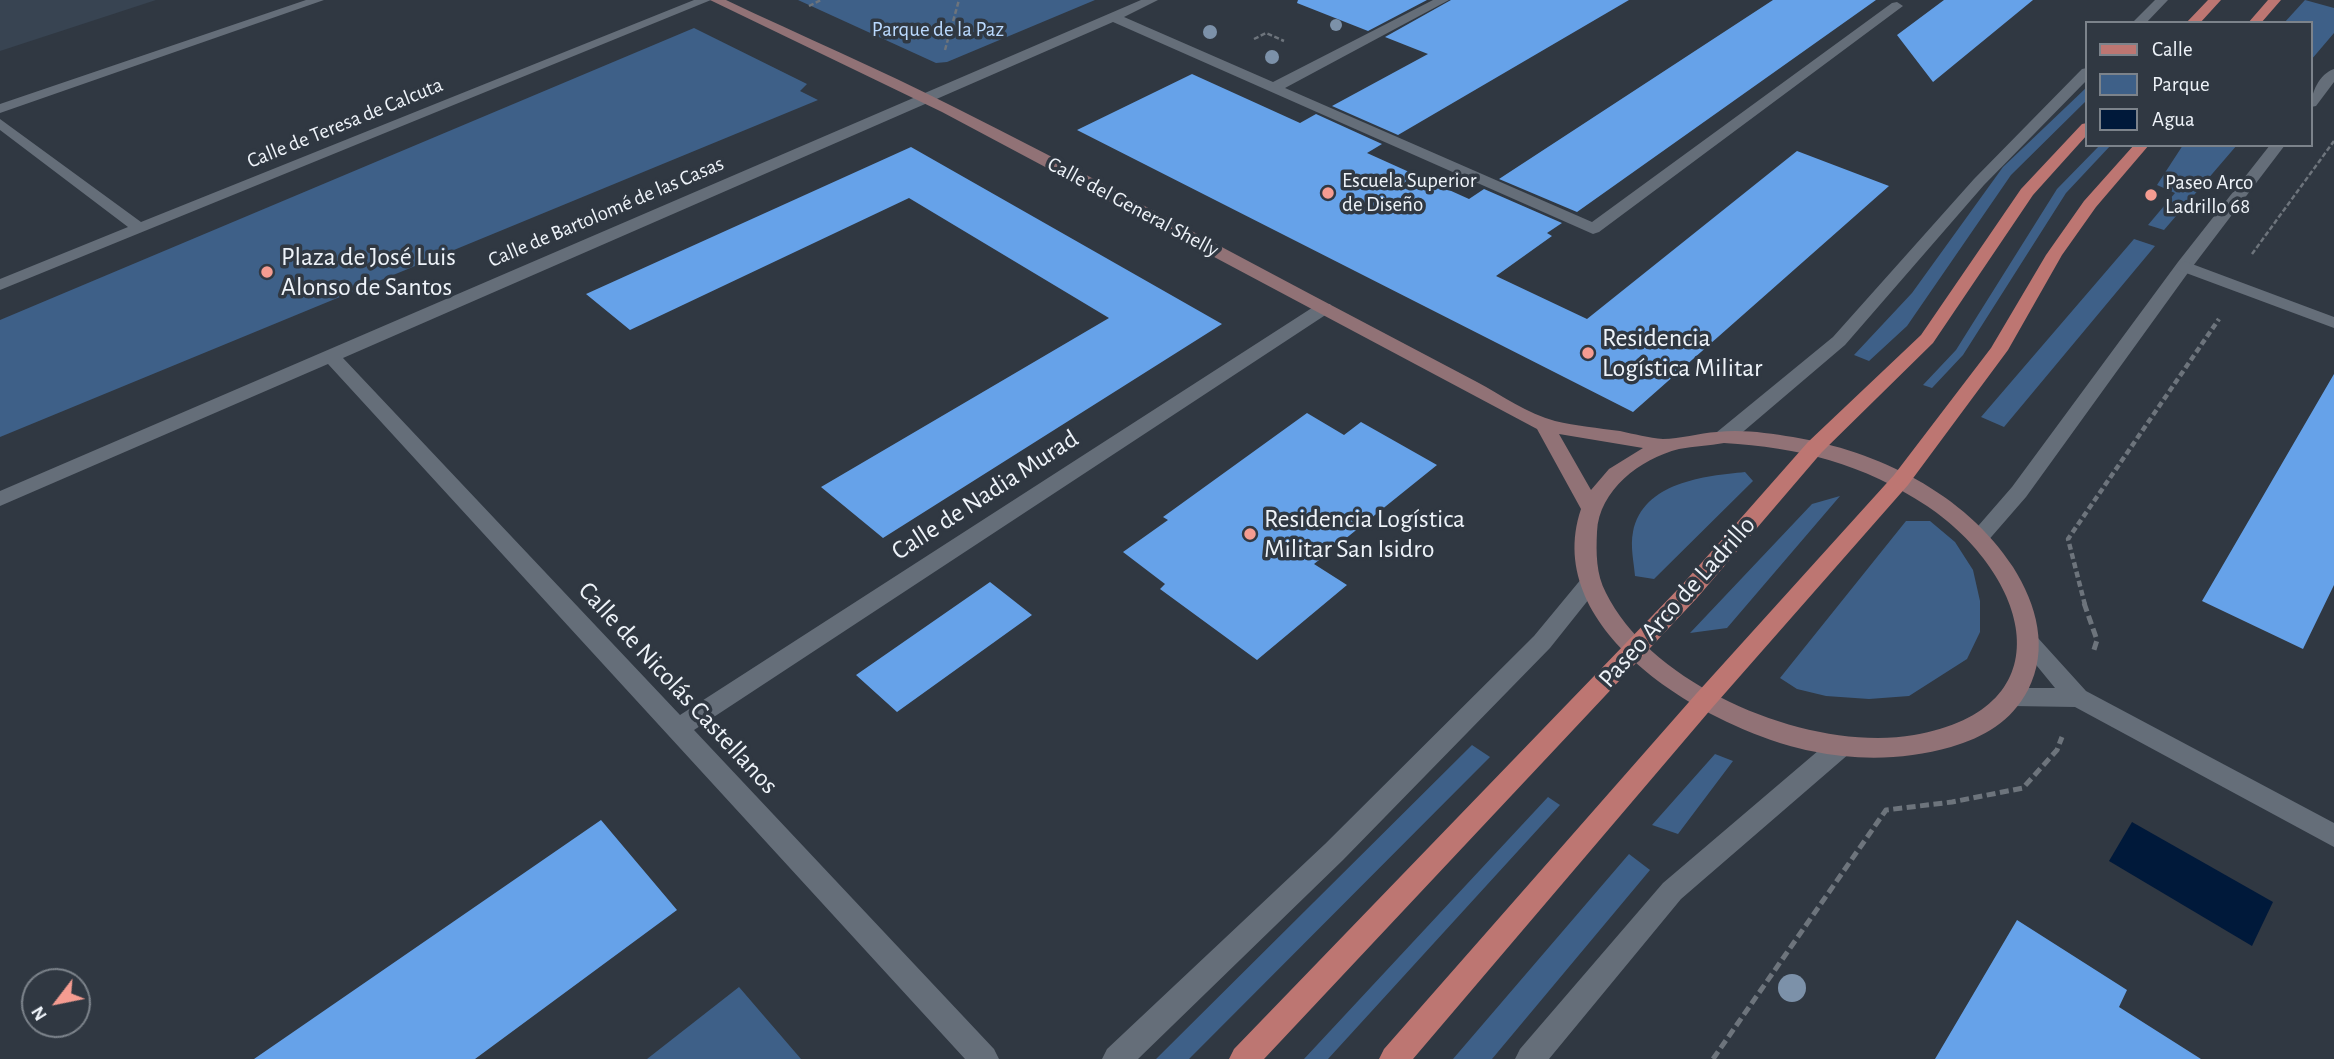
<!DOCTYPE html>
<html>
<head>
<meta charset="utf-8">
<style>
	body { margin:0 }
	#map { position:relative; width:2334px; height:1059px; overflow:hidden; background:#303842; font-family:"Alegreya Sans",sans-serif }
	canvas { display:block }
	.legend { position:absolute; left:2085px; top:21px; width:228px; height:126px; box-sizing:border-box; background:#303842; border:2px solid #7c838b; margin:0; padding:9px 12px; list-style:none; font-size:21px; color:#eef3f9 }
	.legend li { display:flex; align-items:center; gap:14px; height:35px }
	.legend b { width:35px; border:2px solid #7c838b }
	.north { position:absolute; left:21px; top:968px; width:70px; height:70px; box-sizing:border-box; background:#303842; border:2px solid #7c838b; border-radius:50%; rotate:238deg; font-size:19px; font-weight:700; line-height:28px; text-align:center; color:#eef3f9 }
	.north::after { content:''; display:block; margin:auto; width:24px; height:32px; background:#f59c91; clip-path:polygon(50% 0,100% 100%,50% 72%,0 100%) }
</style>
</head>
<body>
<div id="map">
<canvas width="2334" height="1059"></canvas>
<ul class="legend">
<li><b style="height:9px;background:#bd7672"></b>Calle</li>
<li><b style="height:19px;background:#3e6088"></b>Parque</li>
<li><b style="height:19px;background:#00193a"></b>Agua</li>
</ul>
<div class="north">N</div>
</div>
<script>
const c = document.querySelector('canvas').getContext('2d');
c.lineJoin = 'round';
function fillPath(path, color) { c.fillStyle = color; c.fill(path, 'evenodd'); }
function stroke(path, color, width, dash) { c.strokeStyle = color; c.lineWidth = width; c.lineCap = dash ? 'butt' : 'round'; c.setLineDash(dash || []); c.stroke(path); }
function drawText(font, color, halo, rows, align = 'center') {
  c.font = font + ' "Alegreya Sans",sans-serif'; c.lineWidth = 7; c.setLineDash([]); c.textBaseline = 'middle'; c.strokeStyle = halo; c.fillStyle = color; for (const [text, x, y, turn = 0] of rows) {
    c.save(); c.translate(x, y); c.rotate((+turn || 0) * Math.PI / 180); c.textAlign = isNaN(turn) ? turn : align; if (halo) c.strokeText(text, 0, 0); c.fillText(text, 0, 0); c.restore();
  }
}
fillPath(new Path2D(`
	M 0,0 L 156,0 L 0,51 Z`), '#384452');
fillPath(new Path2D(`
	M 798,0 L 1095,0 L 947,62 L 936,63 Z
	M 2305,0 L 2334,8 L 2334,33 L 2311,60 L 2311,23 L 2284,23 Z
	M 694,28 L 807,84 L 800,91 L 818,100 L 0,437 L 0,320 Z
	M 2087,87 L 2087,100 L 2011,175 L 1907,326 L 1869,361 L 1854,355 L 1912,293 L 2003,167 Z
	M 2100,145 L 2111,145 L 2066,193 L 1963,355 L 1932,388 L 1923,385 L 1956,350 L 2057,189 Z
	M 2183,145 L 2237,145 L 2164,230 L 2148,225 L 2175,193 L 2157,185 Z
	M 2134,239 L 2155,246 L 2004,427 L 1981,417 Z
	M 1745,472 L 1753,481 L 1654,579 L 1635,576 C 1634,563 1630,546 1633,532 C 1643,482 1705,476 1745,472 Z
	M 1840,496 L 1727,628 L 1690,633 L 1812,504 Z
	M 1906,521 L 1930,521 L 1955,542 L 1973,570 L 1980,601 L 1980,632 L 1967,659 L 1909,696 L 1869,699 L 1826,696 L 1797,689 L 1780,678 Z
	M 1472,745 L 1490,757 L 1189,1059 L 1156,1059 Z
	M 1715,754 L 1733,761 L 1678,834 L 1652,825 Z
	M 1548,797 L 1560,805 L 1328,1059 L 1304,1059 Z
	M 1629,854 L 1650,870 L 1492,1059 L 1453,1059 Z
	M 739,987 L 801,1059 L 647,1059 Z`), '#3e6088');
fillPath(new Path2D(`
	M 2132,822 L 2273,902 L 2252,946 L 2109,861 Z`), '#00193a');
fillPath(new Path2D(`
	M 1298,0 L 1427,0 L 1368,31 L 1297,3 Z
	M 1451,0 L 1629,0 L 1398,135 L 1332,106 L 1428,54 L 1385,37 Z
	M 1773,0 L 1876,0 L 1577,212 L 1499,179 Z
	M 1944,0 L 2033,0 L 1933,82 L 1897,35 Z
	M 1192,74 L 1300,123 L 1316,114 L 1382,144 L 1367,153 L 1469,199 L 1484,189 L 1562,223 L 1547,233 L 1552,236 L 1496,276 L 1587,319 L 1797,151 L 1889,186 L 1633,412 L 1077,130 Z
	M 911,147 L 1222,324 L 883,538 L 821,487 L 1109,318 L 909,198 L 630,330 L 586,294 Z
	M 2334,374 L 2334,585 L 2303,649 L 2202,601 Z
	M 1307,413 L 1344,435 L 1361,422 L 1437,465 L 1314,564 L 1347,585 L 1257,660 L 1160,589 L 1165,584 L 1123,552 L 1168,520 L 1163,517 Z
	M 990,582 L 1032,615 L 897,712 L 856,675 Z
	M 601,820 L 677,910 L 475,1059 L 254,1059 Z
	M 2017,920 L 2127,990 L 2119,1007 L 2201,1059 L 1935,1059 Z`), '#66a2e9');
stroke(new Path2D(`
	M 809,6 L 821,0
	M 1254,39 L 1266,33 L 1284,41
	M 945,50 L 959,0
	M 2252,254 L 2334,141`), '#6d747c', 2.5, [5, 2.5]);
stroke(new Path2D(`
	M 2085,605 L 2068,539 L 2219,319`), '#6d747c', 4.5, [6, 3.5]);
stroke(new Path2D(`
	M 2084,603 L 2097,640 L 2093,653
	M 1713,1059 L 1886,810 L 1952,802 L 2023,788 L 2057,750 L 2062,737`), '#6d747c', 5, [9, 4.5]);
fillPath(new Path2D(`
	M 2155,0 L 2168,0 L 2146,23 L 2132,23 Z
	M 2087,68 L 2087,80 L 1984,185 L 1845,345 L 1731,442 L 1717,442 L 1714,437 L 1717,432 L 1833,337 L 1974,179 L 2082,69 Z
	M 2334,69 L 2334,82 L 2316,106 L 2311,107 C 2311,93 2319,74 2334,69 Z
	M 2270,145 L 2285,145 L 2190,270 L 2026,497 L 1986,543 L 1979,546 L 1972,543 L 1968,538 L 1972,533 L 2012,487 L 2178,262 Z
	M 1590,576 L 1598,578 L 1601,584 L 1550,648 L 1343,860 L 1138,1059 L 1102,1059 L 1107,1049 L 1325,844 L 1534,636 L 1582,578 Z
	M 1841,736 L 1850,739 L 1853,746 L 1850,753 L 1681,899 L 1549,1059 L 1515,1059 L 1520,1049 L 1663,883 L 1832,739 Z`), '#656e79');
fillPath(new Path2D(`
	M 306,0 L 324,0 L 0,113 L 0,104 Z
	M 694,0 L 711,0 L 0,290 L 0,279 L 128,227 L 0,130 L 0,119 L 141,222 Z
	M 1141,0 L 1158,0 L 1124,17 L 1273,82 L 1433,0 L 1449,0 L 1285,88 L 1592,222 L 1892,3 L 1897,2 L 1903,6 L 1599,232 L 1593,234 L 1113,22 L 343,358 L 680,715 L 1318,304 L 1330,304 L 1333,308 L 1330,312 L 694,730 L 994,1049 L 999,1059 L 965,1059 L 328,364 L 0,506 L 0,491 Z
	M 2184,261 L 2334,317 L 2334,328 L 2178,270 L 2176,266 Z
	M 2030,635 L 2038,638 L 2086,691 L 2334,823 L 2334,847 L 2075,707 L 2013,706 L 2005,704 L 2001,697 L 2005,690 L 2013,688 L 2055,688 L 2019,644 L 2022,638 Z`), '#656e79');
fillPath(new Path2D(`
	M 710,0 L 726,0 C 802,36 879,69 954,107 C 1074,167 1193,232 1312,295 C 1367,324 1422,353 1477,382 C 1501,395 1528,414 1555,421 C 1576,426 1598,428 1620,431 C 1634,434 1649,438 1663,439 C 1680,439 1699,433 1717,432 C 1742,429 1768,433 1793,437 C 1877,451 1965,493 2013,567 C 2037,605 2049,649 2028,690 C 2011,722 1984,737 1951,747 C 1905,760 1858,761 1811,751 C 1711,730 1539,633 1581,509 L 1537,429 L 942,112 ZM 1559,434 L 1643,448 L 1609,469 L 1591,490 ZM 1724,443 C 1798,447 1864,464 1927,506 C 2028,574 2070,708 1914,735 C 1812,753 1653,688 1606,593 C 1596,574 1596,553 1597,532 C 1599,490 1640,459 1679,449 C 1694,446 1709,446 1724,443 Z`), '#917276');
fillPath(new Path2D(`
	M 2208,0 L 2221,0 L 2200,23 L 2186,23 Z
	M 2268,0 L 2281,0 L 2261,23 L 2248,23 Z
	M 2087,123 L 2087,135 L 2033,195 L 1933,343 L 1822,452 L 1697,598 L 1264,1059 L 1229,1059 L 1234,1049 L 1681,586 L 1808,442 L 1921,335 L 2021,189 L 2082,124 Z
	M 2134,145 L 2149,145 L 2096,207 L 2062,255 L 2008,350 L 1908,485 L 1712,708 L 1413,1059 L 1379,1059 L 1384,1049 L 1696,694 L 1894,475 L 1991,348 L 2046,255 L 2084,201 Z`), '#bd7672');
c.fillStyle = '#7c91a9';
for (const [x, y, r] of [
	[1336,25,6],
	[1210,32,7],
	[1272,57,7],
	[1792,988,14]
]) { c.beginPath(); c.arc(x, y, r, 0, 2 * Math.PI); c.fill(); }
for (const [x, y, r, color] of [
	[1328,193,7,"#f59c91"],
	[2151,195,7,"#f59c91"],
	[267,272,7,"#f59c91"],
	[1588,353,7,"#f59c91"],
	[1250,534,7,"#f59c91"]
]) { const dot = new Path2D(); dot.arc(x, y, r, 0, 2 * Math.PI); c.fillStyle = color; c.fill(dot); stroke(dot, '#303842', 2.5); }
drawText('21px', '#bad9fe', '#303842', [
	["Parque de la Paz",938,30]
]);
drawText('21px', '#eef3f9', '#303842', [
	["Calle de Teresa de Calcuta",345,123,-22],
	["Calle del General Shelly",1133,207,28],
	["Calle de Bartolomé de las Casas",606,212,-23]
]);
drawText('21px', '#eef3f9', '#303842', [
	["Escuela Superior",1342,181],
	["de Diseño",1342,205],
	["Paseo Arco",2165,183],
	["Ladrillo 68",2165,207]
], 'left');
drawText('26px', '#eef3f9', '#303842', [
	["Plaza de José Luis",281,257],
	["Alonso de Santos",281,287],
	["Residencia",1602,338],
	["Logística Militar",1602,368],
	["Residencia Logística",1264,519],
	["Militar San Isidro",1264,549]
], 'left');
drawText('26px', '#eef3f9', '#303842', [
	["Calle de Nadia Murad",985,495,-33],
	["Paseo Arco de Ladrillo",1677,602,-48],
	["Calle de Nicolás Castellanos",678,688,47]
]);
</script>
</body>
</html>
